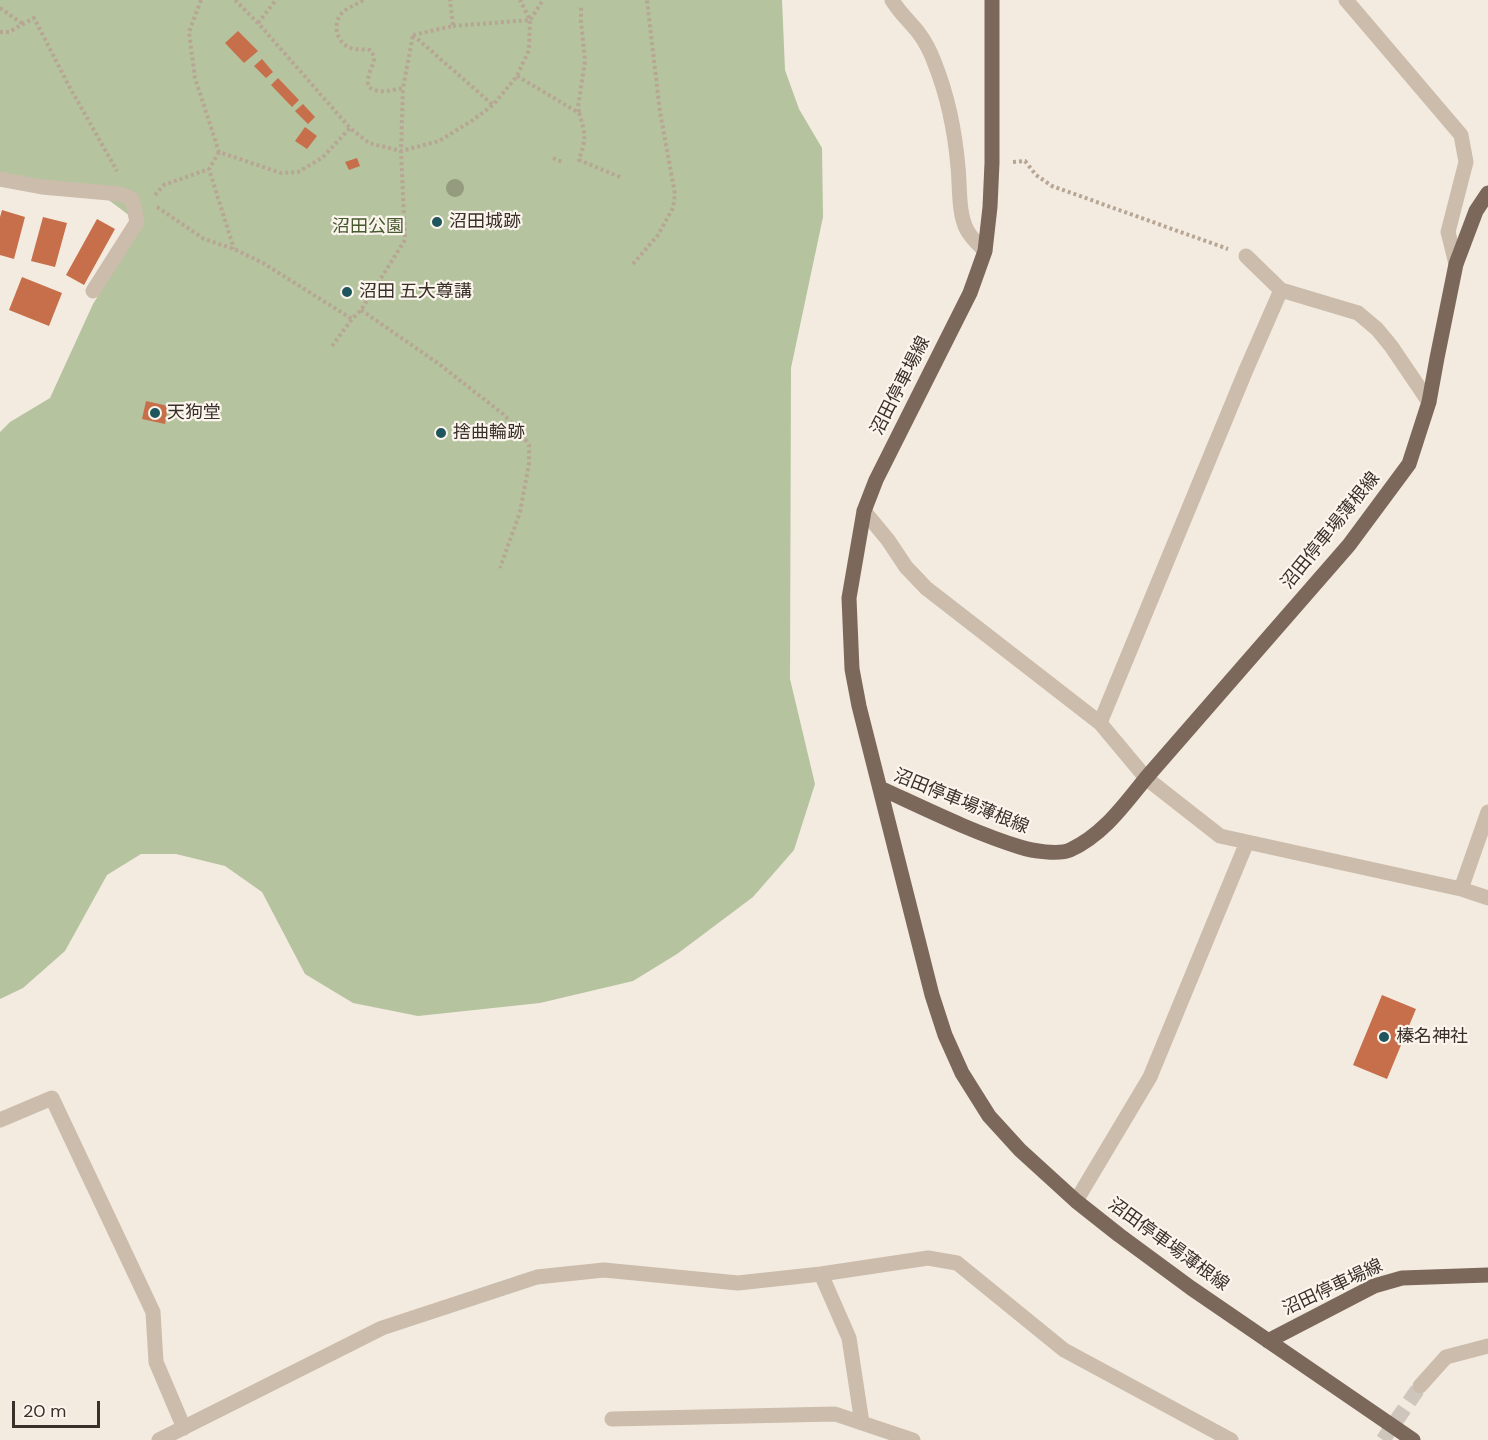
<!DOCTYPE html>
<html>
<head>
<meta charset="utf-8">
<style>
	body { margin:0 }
	#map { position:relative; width:1488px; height:1440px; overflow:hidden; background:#f3ebe0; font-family:"DM Sans",sans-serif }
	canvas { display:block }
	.scale { position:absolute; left:12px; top:1401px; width:88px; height:27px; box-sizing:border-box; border:3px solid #3a302a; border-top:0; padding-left:8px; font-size:18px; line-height:21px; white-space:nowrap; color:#3a302a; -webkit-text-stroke:4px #fbf5ed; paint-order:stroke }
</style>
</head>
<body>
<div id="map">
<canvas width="1488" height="1440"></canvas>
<div class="scale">20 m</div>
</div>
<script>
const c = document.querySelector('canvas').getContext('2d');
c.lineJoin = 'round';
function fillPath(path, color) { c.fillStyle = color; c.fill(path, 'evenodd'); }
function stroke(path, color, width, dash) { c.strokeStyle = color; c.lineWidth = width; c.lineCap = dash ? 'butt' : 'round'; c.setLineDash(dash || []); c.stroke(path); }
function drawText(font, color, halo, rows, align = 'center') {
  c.font = font + ' "DM Sans","Noto Sans JP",sans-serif'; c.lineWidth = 4.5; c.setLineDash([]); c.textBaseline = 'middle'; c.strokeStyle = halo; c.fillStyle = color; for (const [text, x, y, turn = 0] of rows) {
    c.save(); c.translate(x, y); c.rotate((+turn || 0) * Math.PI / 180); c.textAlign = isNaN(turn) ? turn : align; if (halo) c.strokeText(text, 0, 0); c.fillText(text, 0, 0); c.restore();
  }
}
fillPath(new Path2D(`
	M 0,0 L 782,0 L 785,70 L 799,109 L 822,148 L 823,217 L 791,368 L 790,679 L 815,784 L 794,850 L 753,897 L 677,954 L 633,981 L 540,1003 L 418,1016 L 353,1003 L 305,974 L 262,892 L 225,866 L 176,854 L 141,854 L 107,875 L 65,951 L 23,988 L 0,999 L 0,432 L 10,422 L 50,398 L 93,304 L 142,225 L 102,195 L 0,178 Z`), '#b5c39f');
fillPath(new Path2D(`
	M 238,31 L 258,51 L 244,63 L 225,43 Z
	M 262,59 L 273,72 L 266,78 L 254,66 Z
	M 278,78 L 299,100 L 292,107 L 271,85 Z
	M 303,104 L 315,117 L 308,124 L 295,111 Z
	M 305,127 L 317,136 L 307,149 L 295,141 Z
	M 357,158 L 360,166 L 349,170 L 345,162 Z
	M 2,210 L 25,217 L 14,259 L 0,255 L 0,217 Z
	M 43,217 L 67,223 L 55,267 L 31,261 Z
	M 97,219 L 115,229 L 84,285 L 66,275 Z
	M 22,277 L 62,293 L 49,326 L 9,310 Z
	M 146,401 L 168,406 L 165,424 L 142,419 Z
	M 1382,995 L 1416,1009 L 1387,1079 L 1353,1065 Z`), '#c76f4a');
stroke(new Path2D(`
	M 1383,1440 L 1420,1386`), '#cec6bc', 15, [15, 8]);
stroke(new Path2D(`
	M 201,0 L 189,32 L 195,78 L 219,152 L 281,173 L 298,172 L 322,158 L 350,128
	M 235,0 L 258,23 L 350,128 L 369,143 L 401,151 L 439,141 L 473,120 L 493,105 L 517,76 L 529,50 L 530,20 L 520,0
	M 363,0 C 356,5 348,7 342,13 C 332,23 336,43 351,48 C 356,50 364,49 370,50 C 372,53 374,55 374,59 C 373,69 358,89 379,91 C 387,92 396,89 403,88 L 413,35
	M 0,8 L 23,24
	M 258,23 L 276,0
	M 453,26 L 530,20 L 543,0
	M 0,32 L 9,32 L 34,18 L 69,86 L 117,171
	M 413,35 L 493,105
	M 413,35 L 453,26 L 450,0
	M 517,76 L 579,113 C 586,134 586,139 579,160 L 620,177
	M 579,112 L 578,107 L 585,61 L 581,21 L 581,7
	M 219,152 L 209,169 L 234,249
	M 553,158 L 562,162
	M 1013,162 L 1025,161 L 1036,175 L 1052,186 L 1228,249
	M 155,195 L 164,185 L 209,169
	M 157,207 L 204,239 L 234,249 L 263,263 L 352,319
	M 633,264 L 658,235 L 673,208 L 675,194 L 660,112 L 647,0
	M 361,310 L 439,364 L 503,414 L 518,429 L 529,445 L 529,464 L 520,512 L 500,568
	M 332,346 L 352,319 L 361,310 L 405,240 L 401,151 L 403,88`), '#b8a695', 4, [3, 3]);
stroke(new Path2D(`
	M 892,0 C 899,12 909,21 918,32 C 925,41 931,53 935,64 C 948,97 955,132 958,167 C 960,185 958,214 967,230 C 971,238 979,245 985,251
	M 1346,0 L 1461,135 L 1466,162 L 1448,232 L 1456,264
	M 0,179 L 42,187 L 120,194 L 132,199 L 137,222 L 93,291
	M 1246,256 L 1281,290 L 1358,313 L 1377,329 L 1391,346 L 1429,402
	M 1281,290 L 1246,370 L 1100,723 L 1146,778 L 1220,836 L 1461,889 L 1488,898
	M 864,511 L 888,540 L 906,567 L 926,588 L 1100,723
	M 1461,889 L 1488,812
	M 0,1120 L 52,1098 L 153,1312 L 156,1362 L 184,1428
	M 1076,1201 L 1150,1077 L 1247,842
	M 821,1274 L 849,1338 L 862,1423
	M 1420,1386 L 1446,1357 L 1488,1346
	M 612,1419 L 835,1414 L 913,1440
	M 159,1440 L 382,1328 L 537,1277 L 604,1270 L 738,1283 L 821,1274 L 928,1258 L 957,1263 L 1064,1350 L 1231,1440`), '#ccbcab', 15);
stroke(new Path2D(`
	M 992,0 L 992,163 L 990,207 L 985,251 L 970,293 L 876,480 L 864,511 L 849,598 L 852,669 L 859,706 L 932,995 L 945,1035 L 962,1073 L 989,1116 L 1020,1150 L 1076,1201 L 1119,1235 L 1191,1288 L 1413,1440
	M 880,788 C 926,809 972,832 1020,847 C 1032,851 1059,855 1070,850 C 1103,835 1124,805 1146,778 L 1349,545 L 1409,464 L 1429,402 L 1437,358 L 1456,264 L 1476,211 L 1488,193
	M 1268,1341 L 1374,1286 L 1402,1278 L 1488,1275`), '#7c685b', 15);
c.fillStyle = '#949b7e';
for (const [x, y] of [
	[455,188]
]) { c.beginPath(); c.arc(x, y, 9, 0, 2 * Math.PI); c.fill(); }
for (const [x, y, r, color] of [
	[437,222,6,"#1f555c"],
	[347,292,6,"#1f555c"],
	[155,413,6,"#1f555c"],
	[441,433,6,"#1f555c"],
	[1384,1037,6,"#1f555c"]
]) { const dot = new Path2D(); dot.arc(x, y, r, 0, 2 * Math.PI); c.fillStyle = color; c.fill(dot); stroke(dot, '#fbf5ed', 2); }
drawText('18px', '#3a302a', '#fbf5ed', [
	["沼田城跡",449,222],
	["沼田 五大尊講",359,292],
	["天狗堂",167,413],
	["捨曲輪跡",453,433],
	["榛名神社",1396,1037]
], 'left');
drawText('18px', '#47592e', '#fbf5ed', [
	["沼田公園",368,227]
]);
drawText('18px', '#3a302a', '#fbf5ed', [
	["沼田停車場線",901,386,-63],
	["沼田停車場薄根線",1331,531,-51],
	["沼田停車場薄根線",961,802,22],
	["沼田停車場薄根線",1168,1245,36],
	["沼田停車場線",1333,1288,-25]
]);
</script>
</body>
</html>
